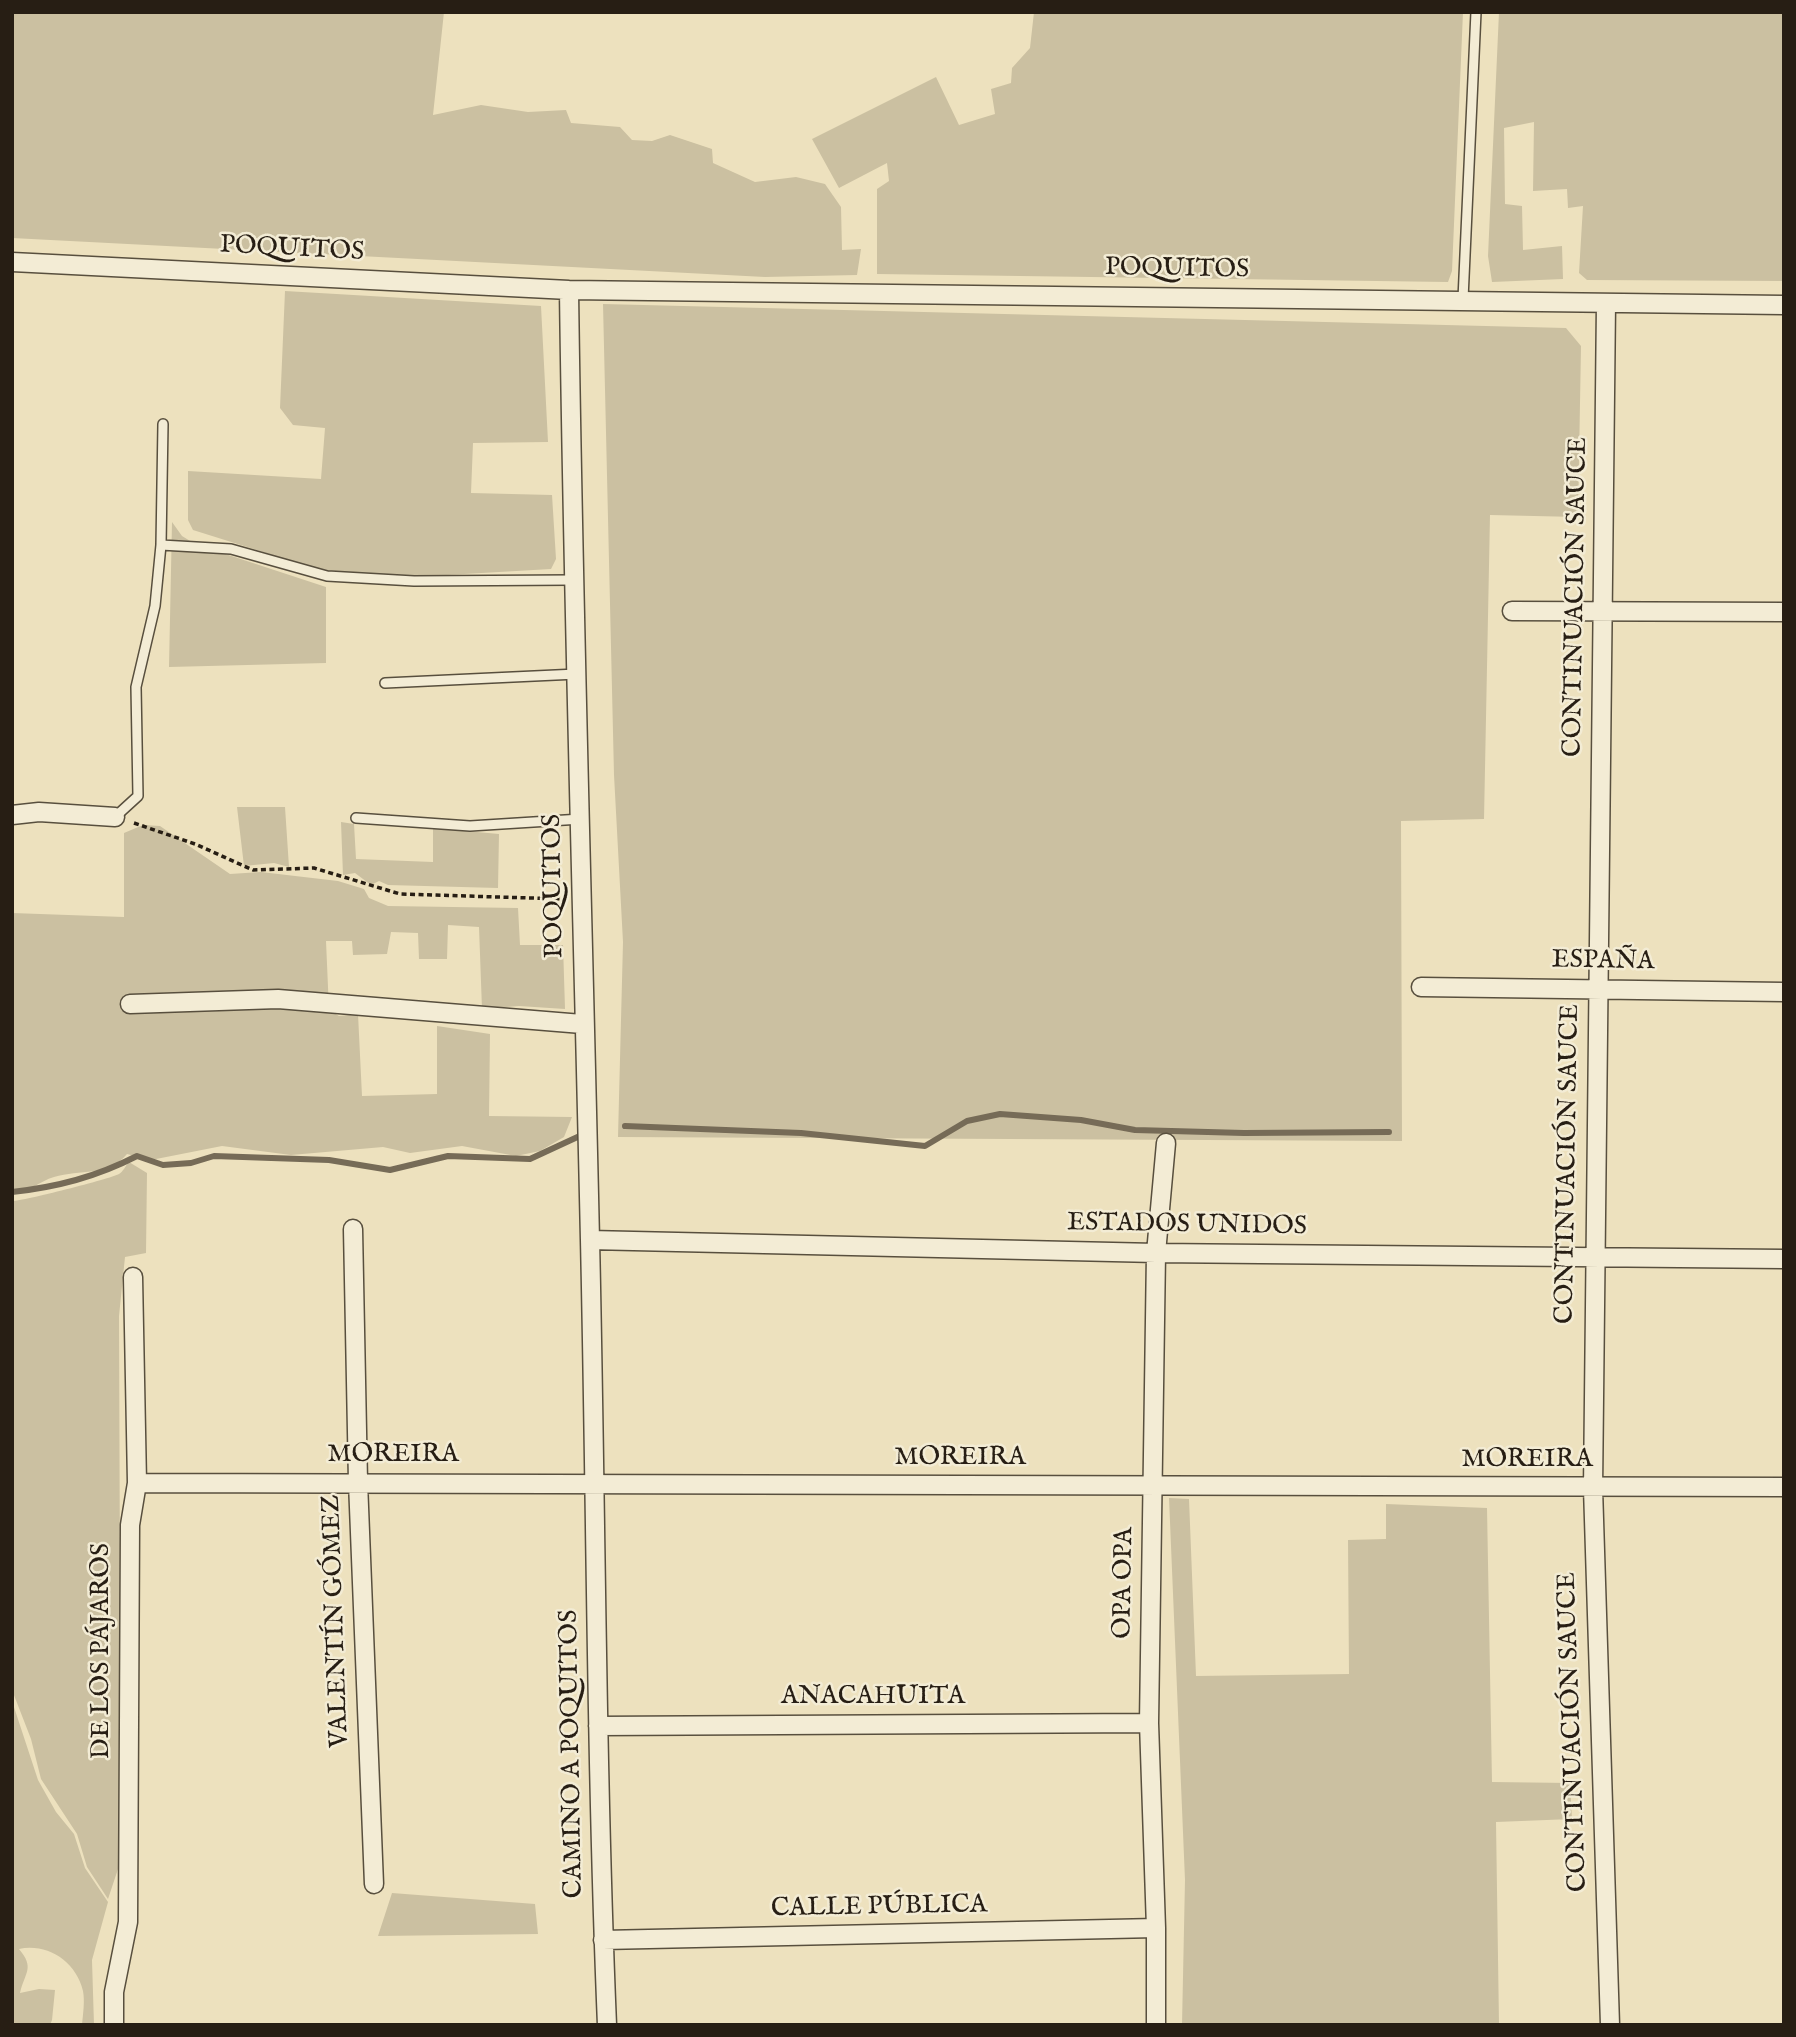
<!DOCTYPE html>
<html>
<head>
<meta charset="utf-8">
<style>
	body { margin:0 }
	#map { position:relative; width:1796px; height:2037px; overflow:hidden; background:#ede1be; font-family:"IM FELL English",serif }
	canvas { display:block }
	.frame { position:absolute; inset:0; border:14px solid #271e14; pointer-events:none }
</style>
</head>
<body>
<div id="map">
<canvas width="1796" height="2037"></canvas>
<div class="frame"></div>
</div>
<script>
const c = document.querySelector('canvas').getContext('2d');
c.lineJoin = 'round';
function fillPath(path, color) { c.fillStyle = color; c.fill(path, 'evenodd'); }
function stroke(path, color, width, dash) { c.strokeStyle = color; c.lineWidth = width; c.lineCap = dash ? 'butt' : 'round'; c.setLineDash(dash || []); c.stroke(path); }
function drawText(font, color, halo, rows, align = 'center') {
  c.font = font + ' "IM FELL English",serif'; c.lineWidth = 5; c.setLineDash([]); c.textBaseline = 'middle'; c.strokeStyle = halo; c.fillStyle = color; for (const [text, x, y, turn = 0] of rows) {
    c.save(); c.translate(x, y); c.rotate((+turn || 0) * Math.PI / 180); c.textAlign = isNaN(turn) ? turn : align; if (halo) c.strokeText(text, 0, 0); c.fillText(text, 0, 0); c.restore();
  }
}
fillPath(new Path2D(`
	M 12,12 L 444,12 L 433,115 L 481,105 L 528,112 L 566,110 L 571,123 L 620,127 L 632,140 L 652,141 L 670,135 L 712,149 L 713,163 L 755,182 L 796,177 L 825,184 L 841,207 L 842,250 L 861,249 L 857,275 L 765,277 L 12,238 Z
	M 1034,12 L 1463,12 L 1452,271 L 1448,282 L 877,274 L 877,189 L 889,181 L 887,163 L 839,188 L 812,139 L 936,77 L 959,125 L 995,114 L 991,89 L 1011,83 L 1012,68 L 1030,48 Z
	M 1499,12 L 1784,12 L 1784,281 L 1587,280 L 1579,273 L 1583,206 L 1568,208 L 1567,189 L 1533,191 L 1534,122 L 1504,128 L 1505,204 L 1522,206 L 1523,250 L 1562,246 L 1563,279 L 1492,282 L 1488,256 Z
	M 285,291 L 541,306 L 548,442 L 473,443 L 471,493 L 552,495 L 556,559 L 551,569 L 343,581 L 302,568 L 295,562 L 193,530 L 188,520 L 188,471 L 321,479 L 325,428 L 293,425 L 280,408 Z
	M 603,304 L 1566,328 L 1581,346 L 1578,517 L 1490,515 L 1484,819 L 1401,821 L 1402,1141 L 618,1137 L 623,942 L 614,775 Z
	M 172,522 L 182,536 L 195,544 L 326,587 L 326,663 L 169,667 Z
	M 237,807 L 285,807 L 289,867 L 274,863 L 244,866 Z
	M 341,822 L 354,824 L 356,859 L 433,862 L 433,828 L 499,834 L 498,888 L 388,885 L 379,881 L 371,885 L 355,873 L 343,875 Z
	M 143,825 L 160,826 L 230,874 L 261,872 L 338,881 L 364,889 L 369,898 L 388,906 L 518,908 L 520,945 L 563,945 L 565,1009 L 519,1006 L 482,1009 L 479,927 L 448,925 L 447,959 L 419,959 L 418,933 L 391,932 L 387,954 L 353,955 L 352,941 L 326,941 L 329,1010 L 339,1016 L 358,1014 L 362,1096 L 437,1094 L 437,1026 L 490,1034 L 489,1116 L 572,1117 L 564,1137 L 540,1151 L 516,1156 L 462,1146 L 410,1153 L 383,1147 L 291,1155 L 222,1146 L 151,1160 L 127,1154 C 108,1177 80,1169 54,1177 C 39,1181 28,1194 12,1193 L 12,913 L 124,917 L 124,833 Z
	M 129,1162 L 147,1173 L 146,1253 L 125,1257 L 119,1316 L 121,1860 L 108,1899 L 87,1867 L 77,1834 L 41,1779 L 31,1739 L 12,1690 L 12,1201 C 19,1202 110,1179 119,1174 C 123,1172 126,1165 129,1162 Z
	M 1169,1498 L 1189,1499 L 1196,1676 L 1349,1674 L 1348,1540 L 1386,1539 L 1386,1504 L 1487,1508 L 1492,1782 L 1570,1783 L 1572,1819 L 1496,1822 L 1499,2025 L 1182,2025 L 1185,1880 Z
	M 12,1701 L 38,1780 L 56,1812 L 74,1834 L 85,1868 L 108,1902 L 92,1960 L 94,2025 L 82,2025 C 83,2014 85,2001 83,1991 C 76,1961 47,1943 19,1949 C 35,1968 25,1972 20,1993 L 39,1989 L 55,1990 L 52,2020 L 50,2025 L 12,2025 Z
	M 392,1893 L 535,1904 L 538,1934 L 378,1936 Z`), '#cbc0a1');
stroke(new Path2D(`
	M 625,1126 L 801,1133 L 925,1146 L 967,1121 L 1000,1114 L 1081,1120 L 1135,1130 L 1244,1133 L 1389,1132
	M 12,1192 C 57,1187 96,1177 137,1156 L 163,1165 L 191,1163 L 214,1156 L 329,1160 L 390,1170 L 448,1156 L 530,1159 L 584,1134`), '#766b57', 6);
const lane = new Path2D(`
	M 1463,299 L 1476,12
	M 161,545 L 231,549 L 327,576 L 414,581 L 572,580
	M 385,683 L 577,674
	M 115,817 L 138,796 L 136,687 L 155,606 L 161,545 L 163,424
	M 356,818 L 470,826 L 581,819`);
const street = new Path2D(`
	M 12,262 L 569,290 L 1784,305
	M 569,290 C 573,607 583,923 590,1240 C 596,1502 596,1763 607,2025
	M 1606,303 L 1593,1488 L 1610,2025
	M 1512,611 L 1784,612
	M 12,815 L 39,812 L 115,817
	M 1421,987 L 1784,992
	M 130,1004 L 278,999 L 582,1024
	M 353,1229 L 358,1482 L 374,1884
	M 590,1240 L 1156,1253 L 1784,1259
	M 137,1483 L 1784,1487
	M 598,1726 L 1149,1723
	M 603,1940 L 1156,1928
	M 114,2025 L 114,1992 L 128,1922 L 130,1525 L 137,1483 L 133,1277
	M 1156,2025 L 1156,1928 L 1149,1723 L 1156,1253 L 1166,1143`);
stroke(lane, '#584f3e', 12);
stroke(street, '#584f3e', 21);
stroke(new Path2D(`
	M 134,823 L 195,844 L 253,870 L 314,868 L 400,894 L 564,899`), '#271e14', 3.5, [5, 3.5]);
stroke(lane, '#f3ecd5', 9);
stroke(street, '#f3ecd5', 18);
drawText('26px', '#271e14', '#f3ecd5', [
	["POQUITOS",292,250,3],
	["POQUITOS",1177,270,1],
	["CONTINUACIÓN SAUCE",1577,597,-89],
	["POQUITOS",555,886,-91],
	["ESPAÑA",1603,962,1],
	["CONTINUACIÓN SAUCE",1569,1164,-89],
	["ESTADOS UNIDOS",1187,1226,1],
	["MOREIRA",393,1456],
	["MOREIRA",960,1459],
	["MOREIRA",1527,1461],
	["OPA OPA",1125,1583,-89],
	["VALENTÍN GÓMEZ",337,1621,-92],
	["DE LOS PÁJAROS",103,1651,-90],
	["ANACAHUITA",873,1698],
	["CONTINUACIÓN SAUCE",1574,1732,-92],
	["CAMINO A POQUITOS",573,1754,-91],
	["CALLE PÚBLICA",879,1908,-1]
]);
</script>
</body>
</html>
